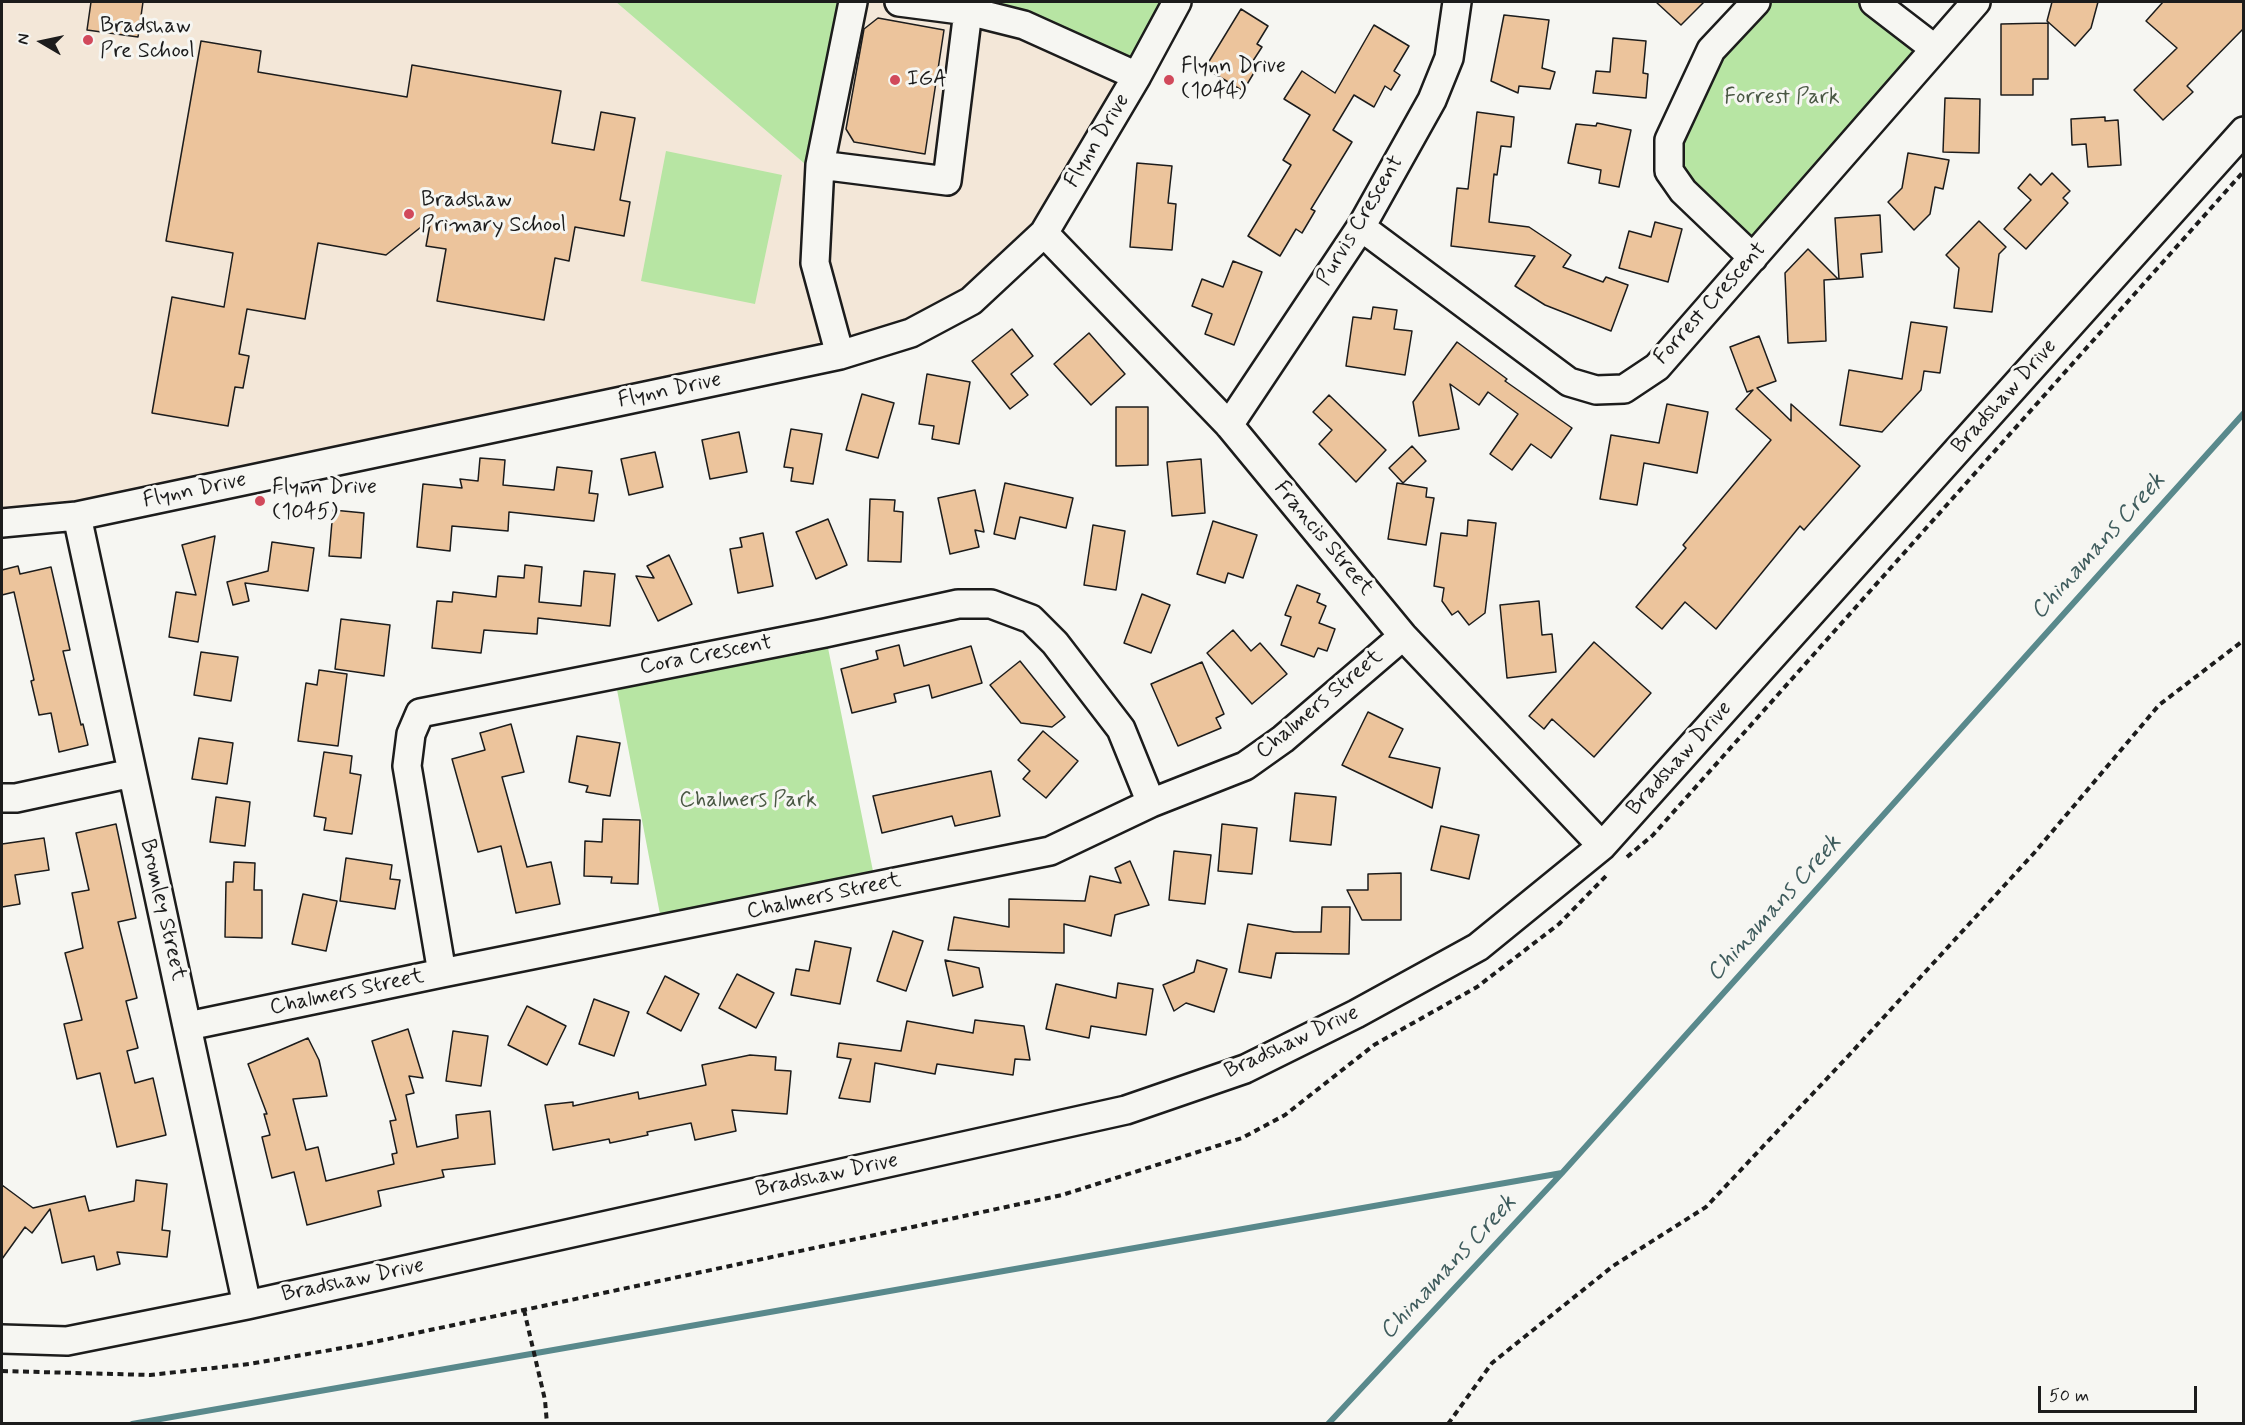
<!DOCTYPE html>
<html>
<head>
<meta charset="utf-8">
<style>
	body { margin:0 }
	#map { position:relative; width:2245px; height:1425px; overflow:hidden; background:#f6f6f2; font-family:Mynerve,sans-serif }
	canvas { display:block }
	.frame { position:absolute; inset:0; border:3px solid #1c1c1c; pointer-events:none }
	.north { position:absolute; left:12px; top:12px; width:60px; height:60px; -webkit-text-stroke:4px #f6f6f2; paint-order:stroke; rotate:279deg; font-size:16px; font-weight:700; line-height:24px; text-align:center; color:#1c1c1c }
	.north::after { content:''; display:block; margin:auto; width:21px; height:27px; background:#1c1c1c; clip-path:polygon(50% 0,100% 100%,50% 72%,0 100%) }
	.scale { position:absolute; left:2038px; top:1386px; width:159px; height:27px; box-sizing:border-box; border:3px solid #1c1c1c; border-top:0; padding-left:8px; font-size:18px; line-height:21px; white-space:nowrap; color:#1c1c1c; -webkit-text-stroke:4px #f6f6f2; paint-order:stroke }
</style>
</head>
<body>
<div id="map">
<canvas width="2245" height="1425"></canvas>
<div class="frame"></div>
<div class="north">N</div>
<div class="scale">50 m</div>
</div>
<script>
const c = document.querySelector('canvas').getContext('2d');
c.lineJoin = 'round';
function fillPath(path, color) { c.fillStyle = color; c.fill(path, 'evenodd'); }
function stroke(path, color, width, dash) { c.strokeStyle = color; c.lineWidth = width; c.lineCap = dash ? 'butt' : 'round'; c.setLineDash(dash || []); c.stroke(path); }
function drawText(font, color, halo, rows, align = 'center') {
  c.font = font + ' Mynerve,sans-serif'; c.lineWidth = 6; c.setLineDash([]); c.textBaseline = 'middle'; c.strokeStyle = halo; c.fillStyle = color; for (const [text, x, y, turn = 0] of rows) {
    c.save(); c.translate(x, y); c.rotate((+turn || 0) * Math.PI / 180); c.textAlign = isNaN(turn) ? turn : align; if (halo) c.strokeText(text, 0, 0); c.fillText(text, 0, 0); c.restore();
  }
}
fillPath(new Path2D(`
	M 2,2 L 616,2 L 805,164 L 819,165 L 853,2 L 899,2 L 968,11 L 1137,76 L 1044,233 L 911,333 L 2,523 Z`), '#f3e7d8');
fillPath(new Path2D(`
	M 616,2 L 853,2 L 820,165 L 805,164 Z
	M 899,2 L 1177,2 L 1137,76 L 1024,25 Z
	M 1756,2 L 1874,2 L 1935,49 L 1753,258 L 1669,171 L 1711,50 Z
	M 666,151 L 782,175 L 755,304 L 641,281 Z
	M 825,633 L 876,886 L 663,930 L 614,674 Z`), '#b7e5a3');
stroke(new Path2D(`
	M 132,1424 L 1562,1173
	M 1328,1424 L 1562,1173 L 2244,413`), '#59898c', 6);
const building = new Path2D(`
	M 91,2 L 143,2 L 138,37 L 87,30 Z
	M 1656,2 L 1704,2 L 1681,25 Z
	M 2052,2 L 2098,2 L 2091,28 L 2075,46 L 2047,21 Z
	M 2163,2 L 2244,2 L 2244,28 L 2187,86 L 2193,92 L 2163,120 L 2134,90 L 2177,48 L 2146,21 Z
	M 1241,9 L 1268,26 L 1257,44 L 1262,47 L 1249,67 L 1255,71 L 1243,91 L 1205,68 Z
	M 1504,15 L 1549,20 L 1542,68 L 1555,72 L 1550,89 L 1519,86 L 1518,93 L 1491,81 Z
	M 878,18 L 944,30 L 925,154 L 854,142 L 846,129 L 864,29 Z
	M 2048,23 L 2048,79 L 2033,79 L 2033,95 L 2001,95 L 2001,24 Z
	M 1374,25 L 1409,46 L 1394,71 L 1400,75 L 1391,90 L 1385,86 L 1374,107 L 1354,95 L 1333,130 L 1352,142 L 1311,209 L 1315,211 L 1302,233 L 1296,229 L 1280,256 L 1248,236 L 1291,165 L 1283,160 L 1310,115 L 1284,99 L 1302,71 L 1335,93 Z
	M 1613,38 L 1646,41 L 1643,73 L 1648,74 L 1646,98 L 1593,93 L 1596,71 L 1610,72 Z
	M 201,41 L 261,51 L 258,72 L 407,97 L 412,65 L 561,91 L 552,143 L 594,150 L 601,112 L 635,118 L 620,200 L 630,202 L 624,236 L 575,227 L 569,261 L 555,258 L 544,320 L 437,301 L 446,249 L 426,246 L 431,219 L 386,255 L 318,243 L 305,319 L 247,309 L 239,354 L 249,356 L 243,388 L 235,387 L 228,426 L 152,413 L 172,297 L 224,307 L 233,253 L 166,241 Z
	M 1945,98 L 1980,99 L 1979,153 L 1943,152 Z
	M 1477,112 L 1514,117 L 1511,147 L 1501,146 L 1497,175 L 1494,174 L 1489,222 L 1529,227 L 1571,255 L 1563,267 L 1603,282 L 1606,277 L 1628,285 L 1611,331 L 1545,305 L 1515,286 L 1535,256 L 1451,246 L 1457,188 L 1468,189 Z
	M 2105,117 L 2105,121 L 2118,120 L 2121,165 L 2088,167 L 2086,144 L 2072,145 L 2071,119 Z
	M 1597,123 L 1631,130 L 1619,187 L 1599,183 L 1601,170 L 1568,163 L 1576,124 L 1596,126 Z
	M 1908,153 L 1949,160 L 1943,189 L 1935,187 L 1930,214 L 1914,230 L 1888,202 L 1902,188 Z
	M 1137,163 L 1172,166 L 1168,203 L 1176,204 L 1172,250 L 1130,247 Z
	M 2052,173 L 2070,191 L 2063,198 L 2068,203 L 2026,249 L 2004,229 L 2031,200 L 2018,188 L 2030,174 L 2041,185 Z
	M 1880,215 L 1882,252 L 1861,254 L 1863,277 L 1839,279 L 1835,218 Z
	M 1979,221 L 2006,247 L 1999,254 L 1992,312 L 1954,308 L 1959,268 L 1946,255 Z
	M 1655,222 L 1682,229 L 1668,282 L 1619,268 L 1629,231 L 1651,237 Z
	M 1808,249 L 1838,279 L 1824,280 L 1826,341 L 1788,343 L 1785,273 Z
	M 1233,261 L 1262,272 L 1234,345 L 1205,334 L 1212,314 L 1192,306 L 1202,279 L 1223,287 Z
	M 1373,307 L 1397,310 L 1394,329 L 1412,331 L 1405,375 L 1346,366 L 1353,317 L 1371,319 Z
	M 1911,322 L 1947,327 L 1940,373 L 1924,371 L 1921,390 L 1882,432 L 1840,425 L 1849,370 L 1902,379 Z
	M 1012,329 L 1033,356 L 1011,374 L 1028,395 L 1010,409 L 972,361 Z
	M 1089,333 L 1125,374 L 1091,405 L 1054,364 Z
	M 1759,336 L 1776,381 L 1757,388 L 1791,421 L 1791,404 L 1860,466 L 1804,530 L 1800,526 L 1716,629 L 1685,602 L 1662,629 L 1636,607 L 1686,548 L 1683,545 L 1771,440 L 1736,409 L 1753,390 L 1747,392 L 1730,347 Z
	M 1457,342 L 1507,379 L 1505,381 L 1572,428 L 1551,458 L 1531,444 L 1512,470 L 1490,454 L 1518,414 L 1488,392 L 1479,405 L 1450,384 L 1459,429 L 1419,436 L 1413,402 Z
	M 927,374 L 970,382 L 959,444 L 932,439 L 934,426 L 919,424 Z
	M 862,394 L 894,403 L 878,458 L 846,450 Z
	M 1329,395 L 1386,450 L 1356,482 L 1319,444 L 1332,430 L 1313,412 Z
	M 1667,404 L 1708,412 L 1697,473 L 1644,463 L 1637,505 L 1600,499 L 1611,435 L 1659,443 Z
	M 1116,407 L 1148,407 L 1148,465 L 1116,466 Z
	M 791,429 L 822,434 L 813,484 L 791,481 L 793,468 L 784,467 Z
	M 739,432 L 747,472 L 710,479 L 702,440 Z
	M 1412,446 L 1426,461 L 1403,483 L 1389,468 Z
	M 655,452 L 663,487 L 629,495 L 621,459 Z
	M 480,458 L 505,460 L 503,485 L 554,490 L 557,467 L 592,471 L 589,493 L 598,494 L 594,521 L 509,512 L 508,531 L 452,526 L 450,551 L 417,547 L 423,484 L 462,488 L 460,479 L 478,481 Z
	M 1201,459 L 1205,513 L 1172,516 L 1167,462 Z
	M 1005,483 L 1073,498 L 1066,528 L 1020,517 L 1015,539 L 994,534 Z
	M 1397,483 L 1427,488 L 1426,497 L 1434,498 L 1426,545 L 1388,539 Z
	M 975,490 L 984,532 L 975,530 L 979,547 L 950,554 L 938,498 Z
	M 870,499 L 895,500 L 894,511 L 903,512 L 901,562 L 868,561 Z
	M 333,510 L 364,513 L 361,558 L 329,556 Z
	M 828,519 L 847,565 L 816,579 L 796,532 Z
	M 1468,520 L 1496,523 L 1485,613 L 1469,625 L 1458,611 L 1452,615 L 1442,601 L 1444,588 L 1434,586 L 1441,533 L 1467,536 Z
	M 1213,521 L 1257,535 L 1243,578 L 1228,573 L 1225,583 L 1197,574 Z
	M 1093,525 L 1125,531 L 1116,590 L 1084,585 Z
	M 763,533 L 773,586 L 738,593 L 730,549 L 742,547 L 740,538 Z
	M 215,536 L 198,642 L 169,637 L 176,592 L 196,595 L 182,545 Z
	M 272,542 L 314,548 L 308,591 L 245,583 L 249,601 L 233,605 L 227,582 L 268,571 Z
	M 669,555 L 692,604 L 658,621 L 636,576 L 654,578 L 647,566 Z
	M 525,565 L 542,567 L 539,602 L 581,606 L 584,571 L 615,574 L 610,626 L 538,618 L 537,634 L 484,630 L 481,653 L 432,648 L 437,601 L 452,602 L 453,592 L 496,597 L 498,576 L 524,578 Z
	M 18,566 L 20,574 L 51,567 L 70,650 L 63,651 L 81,725 L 83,724 L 88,745 L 59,752 L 51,713 L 39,715 L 31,681 L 34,680 L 14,592 L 2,595 L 2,570 Z
	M 1297,585 L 1320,594 L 1317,602 L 1326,606 L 1319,623 L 1335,629 L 1327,651 L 1318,648 L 1314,657 L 1281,645 L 1291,617 L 1285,615 Z
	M 1142,594 L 1170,605 L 1151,653 L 1124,643 Z
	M 1539,601 L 1542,635 L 1552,634 L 1556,672 L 1507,678 L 1500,605 Z
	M 341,619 L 390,625 L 384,676 L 335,669 Z
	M 1233,630 L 1251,651 L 1260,643 L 1287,674 L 1252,704 L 1207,653 Z
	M 1594,642 L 1651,693 L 1594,757 L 1552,719 L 1544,729 L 1529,716 Z
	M 899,645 L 904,666 L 971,646 L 982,683 L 932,698 L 929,685 L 894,694 L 896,702 L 852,713 L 841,669 L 878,659 L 876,651 Z
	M 201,652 L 238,657 L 231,701 L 194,695 Z
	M 1020,661 L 1065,717 L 1052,727 L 1021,723 L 990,685 Z
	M 1202,662 L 1224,714 L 1216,718 L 1221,728 L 1178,746 L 1151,684 Z
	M 319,670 L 347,674 L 338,746 L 298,741 L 306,683 L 317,685 Z
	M 1368,712 L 1403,729 L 1389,757 L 1440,768 L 1432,808 L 1342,765 Z
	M 511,724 L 524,772 L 502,777 L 527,867 L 551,862 L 560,904 L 516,913 L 501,846 L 478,852 L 452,759 L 485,750 L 480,733 Z
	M 1043,731 L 1078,761 L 1046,798 L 1023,779 L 1030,771 L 1018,760 Z
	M 577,736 L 620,743 L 610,796 L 586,792 L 588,786 L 569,782 Z
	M 199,738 L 233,743 L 227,784 L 192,779 Z
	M 324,752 L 352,756 L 350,773 L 361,775 L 352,834 L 324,830 L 326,818 L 314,816 Z
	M 991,771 L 1000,816 L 955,826 L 952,816 L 882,833 L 873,796 Z
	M 1295,793 L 1336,797 L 1331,845 L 1290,841 Z
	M 216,797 L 250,802 L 245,846 L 210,842 Z
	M 603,819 L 640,820 L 638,884 L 611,883 L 612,877 L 584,876 L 585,841 L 602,842 Z
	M 116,824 L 136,918 L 118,922 L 137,998 L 126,1001 L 138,1048 L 127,1051 L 135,1083 L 153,1078 L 166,1135 L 117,1147 L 100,1073 L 77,1079 L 64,1024 L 82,1020 L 65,953 L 83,948 L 72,893 L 89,890 L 76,833 Z
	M 1222,824 L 1257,828 L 1252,874 L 1218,871 Z
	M 1441,826 L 1479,835 L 1469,879 L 1431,870 Z
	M 44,838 L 49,870 L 15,875 L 20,904 L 2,907 L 2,844 Z
	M 1174,851 L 1211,855 L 1205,904 L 1169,900 Z
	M 346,858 L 392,865 L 390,879 L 400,880 L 395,909 L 340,901 Z
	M 1130,861 L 1149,905 L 1115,915 L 1111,936 L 1064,924 L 1064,953 L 948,950 L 954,917 L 1009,927 L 1009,899 L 1085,901 L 1090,876 L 1121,883 L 1115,868 Z
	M 234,862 L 255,863 L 254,890 L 262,890 L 262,938 L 225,937 L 226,882 L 233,882 Z
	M 1401,873 L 1401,920 L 1362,920 L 1347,890 L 1368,890 L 1368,874 Z
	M 303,894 L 337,901 L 326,951 L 292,944 Z
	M 1322,907 L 1350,907 L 1349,954 L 1276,953 L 1271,978 L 1239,972 L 1248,924 L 1294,932 L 1321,932 Z
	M 893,931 L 923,941 L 906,991 L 877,981 Z
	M 815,941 L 851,948 L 840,1004 L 791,995 L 796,969 L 809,971 Z
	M 945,960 L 979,968 L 983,987 L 953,996 Z
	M 1197,960 L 1227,969 L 1214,1012 L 1186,1003 L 1174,1011 L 1163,985 L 1194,972 Z
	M 737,974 L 774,993 L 756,1028 L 719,1008 Z
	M 665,976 L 699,994 L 681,1031 L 647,1013 Z
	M 1118,983 L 1153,989 L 1146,1035 L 1091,1026 L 1089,1038 L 1046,1029 L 1056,984 L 1116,998 Z
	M 594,999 L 629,1012 L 614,1056 L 579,1044 Z
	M 527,1006 L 566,1026 L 547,1065 L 508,1045 Z
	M 975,1020 L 1024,1026 L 1030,1060 L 1015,1059 L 1013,1075 L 937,1064 L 935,1074 L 875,1063 L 870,1102 L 839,1098 L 851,1059 L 837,1057 L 839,1043 L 901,1051 L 907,1021 L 973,1033 Z
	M 408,1029 L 423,1078 L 409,1076 L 414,1093 L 406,1095 L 417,1147 L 458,1138 L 456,1115 L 490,1111 L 495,1164 L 442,1170 L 444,1177 L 378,1191 L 381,1206 L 307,1225 L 294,1172 L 272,1178 L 262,1137 L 270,1135 L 264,1114 L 267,1114 L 248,1064 L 308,1038 L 319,1060 L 327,1096 L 293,1099 L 306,1150 L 318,1147 L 326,1181 L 394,1164 L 392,1154 L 397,1153 L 390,1121 L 396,1120 L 372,1041 Z
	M 453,1031 L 488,1036 L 481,1086 L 446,1081 Z
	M 750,1055 L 776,1057 L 775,1070 L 791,1071 L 787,1114 L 732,1110 L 736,1131 L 695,1140 L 691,1123 L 647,1132 L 648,1135 L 610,1143 L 609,1139 L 553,1150 L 545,1105 L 573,1102 L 573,1106 L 638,1092 L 639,1099 L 706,1085 L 702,1065 Z
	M 136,1180 L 167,1184 L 162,1230 L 170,1231 L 167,1257 L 117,1252 L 120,1264 L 97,1270 L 94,1256 L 62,1263 L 50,1209 L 32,1233 L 25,1227 L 2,1259 L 2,1185 L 33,1208 L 85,1196 L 89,1211 L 134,1201 Z`);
fillPath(building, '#ecc49c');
stroke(building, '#1c1c1c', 1.5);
const minor = new Path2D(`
	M 899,2 L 968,11 L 1024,25 L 1137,76
	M 1874,2 L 1935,49
	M 820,165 L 947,181 L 968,11
	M 1361,227 L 1569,382 L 1596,390 L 1624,389 L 1657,367 L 1976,2
	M 1044,233 L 1229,425 L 1403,636 L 1602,846
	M 1753,258 L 1683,191 L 1669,171 L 1669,140 L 1711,50 L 1756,2
	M 840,355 L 815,263 L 820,165 L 853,2
	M 1229,425 L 1361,227 L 1432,100 L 1449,58 L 1457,2
	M 77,516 L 247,1305
	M 2,523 L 77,516 L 840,355 L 911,333 L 971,301 L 1044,233 L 1137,76 L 1177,2
	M 2,798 L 16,798 L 132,773
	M 442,973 L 407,766 L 411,734 L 420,713 L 825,633 L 958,604 L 991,604 L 1031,619 L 1055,643 L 1121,729 L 1151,803
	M 188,1026 L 442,973 L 1050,851 L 1151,803 L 1245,766 L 1283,739 L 1403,636
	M 2,1339 L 67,1341 L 247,1305 L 1126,1110 L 1245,1069 L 1356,1014 L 1478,947 L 1602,846 L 2244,131`);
stroke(minor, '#1c1c1c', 32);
stroke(new Path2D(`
	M 1627,857 L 1653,835 L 2244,171
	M 524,1310 L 545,1400 L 547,1424
	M 2,1371 L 150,1375 L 249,1364 L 360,1345 L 1062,1195 L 1242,1138 L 1285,1115 L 1374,1045 L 1477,987 L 1559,924 L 1606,876
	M 1448,1424 L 1492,1363 L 1613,1266 L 1706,1207 L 1851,1053 L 2035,852 L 2159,705 L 2244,640`), '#1c1c1c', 4, [6, 4.5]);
stroke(minor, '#f6f6f2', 27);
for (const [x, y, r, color] of [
	[88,40,6,"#d1495b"],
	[895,80,6,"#d1495b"],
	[1169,80,6,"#d1495b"],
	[409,214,6,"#d1495b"],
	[260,501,6,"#d1495b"]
]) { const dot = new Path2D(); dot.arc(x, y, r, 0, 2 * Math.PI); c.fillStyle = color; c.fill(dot); stroke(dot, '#f6f6f2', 2); }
drawText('22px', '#1c1c1c', '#f6f6f2', [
	["Bradshaw",100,27],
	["Pre School",100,52],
	["Flynn Drive",1181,67],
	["(1044)",1181,92],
	["IGA",907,80],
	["Bradshaw",421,201],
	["Primary School",421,226],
	["Flynn Drive",272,488],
	["(1045)",272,513]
], 'left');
drawText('22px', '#4a5844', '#f6f6f2', [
	["Forrest Park",1782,98],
	["Chalmers Park",748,801]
]);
drawText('22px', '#1c1c1c', '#f6f6f2', [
	["Flynn Drive",1098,141,-59],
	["Purvis Crescent",1361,221,-59],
	["Forrest Crescent",1711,304,-48],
	["Flynn Drive",670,391,-12],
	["Bradshaw Drive",2005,397,-48],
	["Flynn Drive",195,491,-12],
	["Francis Street",1323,539,50],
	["Cora Crescent",706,656,-11],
	["Chalmers Street",1320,705,-40],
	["Bradshaw Drive",1680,759,-48],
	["Chalmers Street",824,897,-12],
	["Bromley Street",162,910,77],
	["Chalmers Street",347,993,-12],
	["Bradshaw Drive",1292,1043,-25],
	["Bradshaw Drive",827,1176,-12],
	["Bradshaw Drive",353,1281,-12]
]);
drawText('italic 24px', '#3f5c5d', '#f6f6f2', [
	["Chinamans Creek",2099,547,-48],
	["Chinamans Creek",1775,909,-48],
	["Chinamans Creek",1449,1268,-47]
]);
</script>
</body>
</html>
